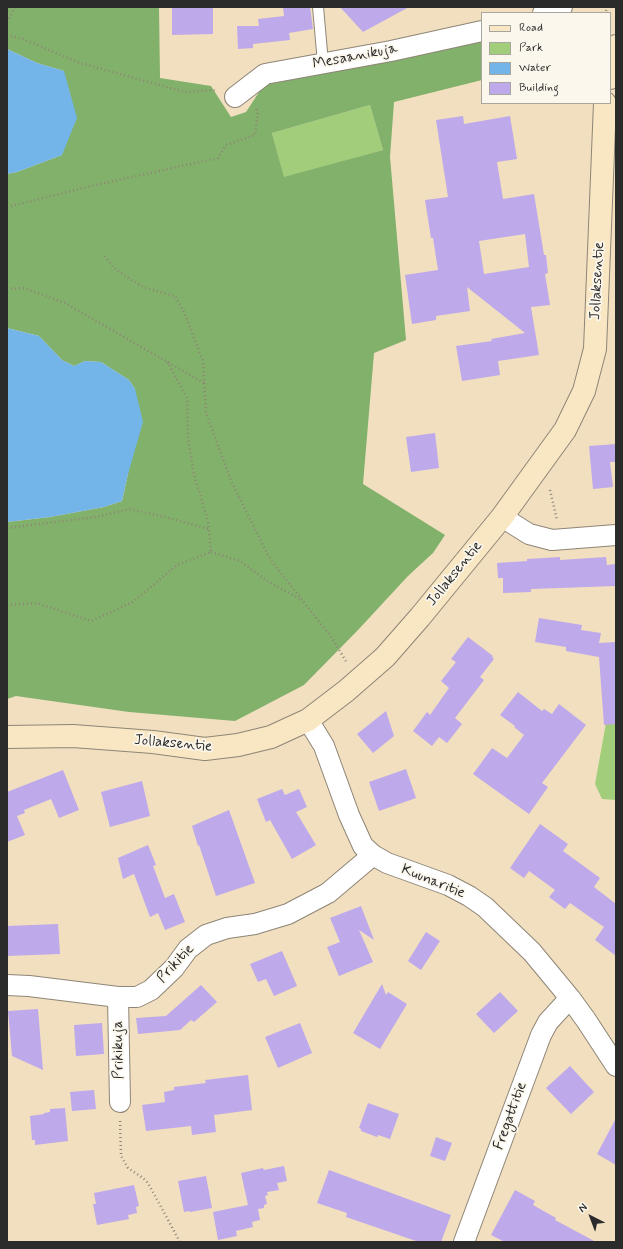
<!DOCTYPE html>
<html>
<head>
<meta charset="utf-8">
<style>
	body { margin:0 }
	#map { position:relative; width:623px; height:1249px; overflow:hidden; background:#f1dfc0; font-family:Mynerve,sans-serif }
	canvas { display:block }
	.frame { position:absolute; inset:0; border:8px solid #2b2b2b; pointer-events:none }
	.legend { position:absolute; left:481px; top:12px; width:130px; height:92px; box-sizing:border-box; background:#fbf7ec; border:1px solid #a8a59f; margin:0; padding:5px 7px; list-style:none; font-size:12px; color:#2b2b2b }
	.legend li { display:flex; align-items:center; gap:8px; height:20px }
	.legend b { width:20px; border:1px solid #a8a59f }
	.north { position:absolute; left:571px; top:1197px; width:40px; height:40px; -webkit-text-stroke:3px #fbf7ec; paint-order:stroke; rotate:318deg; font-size:11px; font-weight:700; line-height:16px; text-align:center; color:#2b2b2b }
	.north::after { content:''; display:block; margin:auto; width:14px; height:18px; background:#2b2b2b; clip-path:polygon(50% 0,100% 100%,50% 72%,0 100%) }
</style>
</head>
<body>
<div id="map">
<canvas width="623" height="1249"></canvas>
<div class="frame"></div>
<ul class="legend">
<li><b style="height:5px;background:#f9e7c3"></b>Road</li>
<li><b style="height:11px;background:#a2ce7b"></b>Park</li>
<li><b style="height:11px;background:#73b5e8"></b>Water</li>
<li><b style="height:11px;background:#bea9ea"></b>Building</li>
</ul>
<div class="north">N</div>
</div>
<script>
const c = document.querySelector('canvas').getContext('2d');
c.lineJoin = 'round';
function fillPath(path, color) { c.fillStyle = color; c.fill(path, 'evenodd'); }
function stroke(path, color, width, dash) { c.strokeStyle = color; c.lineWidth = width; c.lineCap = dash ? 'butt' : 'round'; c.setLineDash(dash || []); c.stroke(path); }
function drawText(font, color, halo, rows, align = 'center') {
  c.font = font + ' Mynerve,sans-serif'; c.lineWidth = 3.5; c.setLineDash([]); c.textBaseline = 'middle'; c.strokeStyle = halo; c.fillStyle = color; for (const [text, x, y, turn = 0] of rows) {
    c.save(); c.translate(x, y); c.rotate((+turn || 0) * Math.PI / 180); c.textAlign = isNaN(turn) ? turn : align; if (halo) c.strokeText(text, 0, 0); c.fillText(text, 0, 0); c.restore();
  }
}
fillPath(new Path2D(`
	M 370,105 L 383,150 L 284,178 L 272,133 Z
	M 616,703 L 616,800 L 602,799 L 595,784 L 608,712 Z`), '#a2ce7b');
fillPath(new Path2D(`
	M 7,7 L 159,7 L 160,78 L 211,86 L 231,117 L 246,112 L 267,80 L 482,38 L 482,80 L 394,102 L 390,157 L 406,340 L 374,353 L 363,484 L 445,535 L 433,553 L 408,576 L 358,630 L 304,685 L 235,721 L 129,712 L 16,696 L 7,699 L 7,522 L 50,517 L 104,507 L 122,501 L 128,474 L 135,389 L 129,380 L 101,362 L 85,361 L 74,366 L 62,360 L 39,336 L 7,328 L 7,174 L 17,172 L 62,155 L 64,71 L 37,63 L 7,49 ZM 370,105 L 383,150 L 284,177 L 272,133 Z`), '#81b16b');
fillPath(new Path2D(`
	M 7,49 L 37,63 L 64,71 L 77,118 L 62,155 L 17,172 L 7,174 Z
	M 7,328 L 39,336 L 62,360 L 74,366 L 85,361 L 101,362 L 129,380 L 135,389 L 143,422 L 128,474 L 122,501 L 104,507 L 50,517 L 7,522 Z`), '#73b5e8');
fillPath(new Path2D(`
	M 172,7 L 213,7 L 213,34 L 172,35 Z
	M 283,7 L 310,7 L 313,29 L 289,33 L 290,40 L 253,44 L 253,48 L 238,49 L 237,26 L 259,26 L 258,19 L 284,16 Z
	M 340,7 L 409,7 L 363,32 Z
	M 463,116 L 464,124 L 510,116 L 517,159 L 497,162 L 503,199 L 534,194 L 544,255 L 546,255 L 548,273 L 545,274 L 550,305 L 531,307 L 539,355 L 498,361 L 500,375 L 462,381 L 456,346 L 492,341 L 491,339 L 525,333 L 467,287 L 470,311 L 436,316 L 436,320 L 412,324 L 405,275 L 438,270 L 433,238 L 431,238 L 425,200 L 448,197 L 436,120 ZM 525,234 L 529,267 L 484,274 L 479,241 Z
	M 435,433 L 439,468 L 411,472 L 406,437 Z
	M 616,444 L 616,462 L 610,462 L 613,487 L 593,489 L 589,446 Z
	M 560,557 L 560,560 L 606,557 L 607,565 L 616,564 L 616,586 L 531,589 L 531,592 L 503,593 L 503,578 L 498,578 L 497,563 L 527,561 L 527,559 Z
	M 539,618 L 582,625 L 581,630 L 601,633 L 599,643 L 616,642 L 616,724 L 604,725 L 599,657 L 566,651 L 566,647 L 535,642 Z
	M 468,637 L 493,656 L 492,657 L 494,659 L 480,677 L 484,680 L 455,718 L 462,724 L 447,743 L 439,737 L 432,746 L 413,731 L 427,712 L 430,715 L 449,688 L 441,681 L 456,662 L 451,659 Z
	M 518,692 L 542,711 L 544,709 L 552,714 L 559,704 L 586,725 L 542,783 L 548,787 L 529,814 L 473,774 L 492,748 L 507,758 L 524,735 L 514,727 L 515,726 L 500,715 Z
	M 386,711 L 394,736 L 373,753 L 357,734 Z
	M 406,769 L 416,798 L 379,811 L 369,782 Z
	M 63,770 L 79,810 L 59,818 L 51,799 L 24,810 L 25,813 L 17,816 L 25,835 L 7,842 L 7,792 Z
	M 142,781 L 150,816 L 110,827 L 101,792 Z
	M 282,789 L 285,795 L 299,789 L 307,807 L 296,812 L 316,845 L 292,859 L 270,820 L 266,822 L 257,799 Z
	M 229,810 L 255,883 L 216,896 L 199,845 L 198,846 L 192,826 Z
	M 540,824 L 568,844 L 563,851 L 600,878 L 594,887 L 616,904 L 616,956 L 595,940 L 604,927 L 570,903 L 565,909 L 549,897 L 555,890 L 529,871 L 524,878 L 510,868 Z
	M 148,845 L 156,865 L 153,866 L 165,898 L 174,894 L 185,922 L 165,930 L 158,913 L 150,917 L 134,874 L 123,879 L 118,858 Z
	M 361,906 L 374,940 L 359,930 L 373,962 L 339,976 L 327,947 L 340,942 L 330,918 Z
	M 58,924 L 60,954 L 7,956 L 7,926 Z
	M 426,932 L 440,941 L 421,970 L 408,961 Z
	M 282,951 L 297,986 L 274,996 L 266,979 L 258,982 L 250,964 Z
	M 382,984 L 386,995 L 388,992 L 407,1004 L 380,1049 L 353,1033 Z
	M 201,985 L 217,1002 L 194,1022 L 191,1020 L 180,1030 L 138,1034 L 136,1018 L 166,1016 Z
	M 500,992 L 518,1011 L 494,1033 L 476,1014 Z
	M 38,1009 L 43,1070 L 12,1056 L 8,1011 Z
	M 102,1023 L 104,1054 L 76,1056 L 74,1025 Z
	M 300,1023 L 312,1053 L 278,1068 L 265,1037 Z
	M 570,1066 L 594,1092 L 571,1114 L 546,1088 Z
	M 248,1075 L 252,1110 L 214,1115 L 216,1132 L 192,1135 L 191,1126 L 146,1131 L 142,1105 L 165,1102 L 164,1092 L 174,1090 L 174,1087 L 206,1083 L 205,1080 Z
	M 94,1090 L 96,1109 L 72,1111 L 70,1092 Z
	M 368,1103 L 399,1114 L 390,1139 L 378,1135 L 377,1137 L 361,1131 L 361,1129 L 359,1128 Z
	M 65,1108 L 68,1141 L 35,1145 L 35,1140 L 32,1140 L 30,1116 L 44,1114 L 44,1113 L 50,1112 L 50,1109 Z
	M 616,1118 L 616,1165 L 597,1154 Z
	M 436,1137 L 452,1143 L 445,1161 L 430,1156 Z
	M 284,1166 L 287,1181 L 277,1183 L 279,1190 L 267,1192 L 268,1195 L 265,1196 L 267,1204 L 264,1205 L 264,1208 L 258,1209 L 260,1220 L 252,1222 L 253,1227 L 236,1231 L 237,1236 L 218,1240 L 213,1212 L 248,1205 L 241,1173 L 263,1168 L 264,1170 Z
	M 329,1170 L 451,1215 L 441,1242 L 419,1242 L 346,1217 L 347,1213 L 317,1203 Z
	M 206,1176 L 212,1208 L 190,1212 L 190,1211 L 184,1212 L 178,1181 Z
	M 134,1185 L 139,1206 L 136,1207 L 137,1213 L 128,1215 L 129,1219 L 97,1225 L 93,1204 L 96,1204 L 94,1193 Z
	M 515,1190 L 535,1201 L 533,1205 L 556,1218 L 555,1220 L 596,1242 L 505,1242 L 491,1235 Z`), '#bea9ea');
const service = new Path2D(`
	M 318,7 L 323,63`);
const minor = new Path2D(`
	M 543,13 L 562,7
	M 235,97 L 265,74 L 391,51 L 482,31
	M 502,517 L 529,534 L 552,540 L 616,535
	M 308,720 L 324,746 L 349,815 L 363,846 L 373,855 L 387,863 L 448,885 L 469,896 L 485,907 L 532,952 L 570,998 L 586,1020 L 616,1066
	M 7,985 L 29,986 L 118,997 L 137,997 L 151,990 L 174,968 L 188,949 L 206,935 L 227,928 L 255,924 L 288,914 L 328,893 L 373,855
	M 118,997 L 120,1102
	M 464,1242 L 541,1035 L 548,1022 L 570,998`);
const secondary = new Path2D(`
	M 610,78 L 616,46
	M 7,737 L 73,736 L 153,742 L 205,749 L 238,745 L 271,737 L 308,720 L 346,691 L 385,657 L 420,617 L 502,517 L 565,430 L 584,391 L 595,349 L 605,103`);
stroke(service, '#8e8576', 12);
stroke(minor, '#8e8576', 22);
stroke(secondary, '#8e8576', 24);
stroke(new Path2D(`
	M 606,11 L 607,7
	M 7,22 L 15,7
	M 7,35 L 23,39 L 80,63 L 185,92 L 213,90 L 217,92
	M 7,207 L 91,186 L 218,158 L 226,145 L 255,135 L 258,112 L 255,107
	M 105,256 L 113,267 L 131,280 L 146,288 L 175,296 L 184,312 L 203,361 L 206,413 L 231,481 L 270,559 L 332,638 L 347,663
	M 7,289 L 24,288 L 65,303 L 204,383
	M 550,490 L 557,520
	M 7,528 L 96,517 L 130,509 L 165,517 L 209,529
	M 211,552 L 240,561 L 269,582 L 300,599
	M 7,605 L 37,603 L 91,621 L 133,602 L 177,565 L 211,552 L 208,521 L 194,475 L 188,438 L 187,398 L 167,361
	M 120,1121 L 121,1156 L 128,1168 L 143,1178 L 148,1183 L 180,1242`), '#8e8576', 2.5, [1, 3]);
stroke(service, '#fff', 10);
stroke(minor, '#fff', 20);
stroke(secondary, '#f9e7c3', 22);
drawText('15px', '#2b2b2b', '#fbf7ec', [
	["Mesaanikuja",355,57,-11],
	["Jollaksentie",598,281,-87],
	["Jollaksentie",455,574,-51],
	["Jollaksentie",173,744,5],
	["Kuunaritie",433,882,22],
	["Prikitie",176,964,-47],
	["Prikikuja",119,1050,-91],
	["Fregattitie",511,1116,-70]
]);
</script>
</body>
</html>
